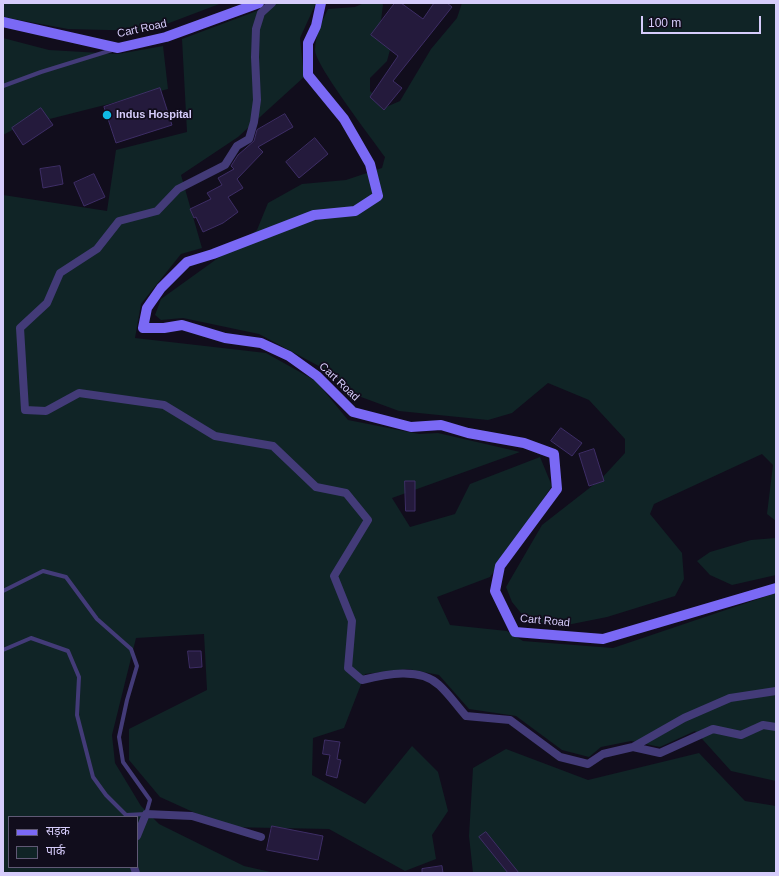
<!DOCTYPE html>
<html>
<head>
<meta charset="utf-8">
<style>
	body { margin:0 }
	#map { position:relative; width:779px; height:876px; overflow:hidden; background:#110d1c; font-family:Arial,"Noto Sans Devanagari",sans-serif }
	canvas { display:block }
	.frame { position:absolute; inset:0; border:4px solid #d6ccfb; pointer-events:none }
	.legend { position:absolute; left:8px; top:816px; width:130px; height:52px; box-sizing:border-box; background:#110d1c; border:1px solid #605975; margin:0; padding:5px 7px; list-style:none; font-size:12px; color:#d6ccfb }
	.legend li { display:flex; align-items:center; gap:8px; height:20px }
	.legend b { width:20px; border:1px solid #605975 }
	.scale { position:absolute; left:641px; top:16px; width:120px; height:18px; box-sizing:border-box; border:2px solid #d6ccfb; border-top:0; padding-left:5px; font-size:12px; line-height:14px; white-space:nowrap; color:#d6ccfb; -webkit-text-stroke:3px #110d1c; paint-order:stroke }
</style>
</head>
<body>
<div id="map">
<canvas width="779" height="876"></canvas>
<div class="frame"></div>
<ul class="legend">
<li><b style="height:5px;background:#7a69f5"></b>सड़क</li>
<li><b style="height:11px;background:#102426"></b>पार्क</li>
</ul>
<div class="scale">100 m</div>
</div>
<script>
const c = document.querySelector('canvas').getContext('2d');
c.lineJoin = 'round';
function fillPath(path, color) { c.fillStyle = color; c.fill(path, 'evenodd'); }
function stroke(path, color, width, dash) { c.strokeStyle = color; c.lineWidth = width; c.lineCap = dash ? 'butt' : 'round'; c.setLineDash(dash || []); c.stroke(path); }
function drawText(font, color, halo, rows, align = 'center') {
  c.font = font + ' Arial,sans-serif'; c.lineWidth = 3.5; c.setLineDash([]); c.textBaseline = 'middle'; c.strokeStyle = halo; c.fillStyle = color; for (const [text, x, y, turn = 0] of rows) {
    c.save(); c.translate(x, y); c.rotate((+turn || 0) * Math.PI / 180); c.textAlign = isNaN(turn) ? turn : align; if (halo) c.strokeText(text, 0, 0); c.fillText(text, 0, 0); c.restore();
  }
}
fillPath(new Path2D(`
	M 3,3 L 222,3 L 148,31 L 68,29 L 3,17 Z
	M 278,3 L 316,3 L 300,38 L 304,77 L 238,137 L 181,175 L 202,248 L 181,254 L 141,304 L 135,338 L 266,353 L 316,381 L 348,420 L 419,434 L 438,433 L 520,452 L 392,498 L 410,527 L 455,514 L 470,484 L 540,457 L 552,486 L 490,577 L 437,597 L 450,625 L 507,631 L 523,641 L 613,648 L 776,593 L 776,781 L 731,771 L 695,731 L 660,747 L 631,741 L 601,747 L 589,757 L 562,750 L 516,716 L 469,709 L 439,675 L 408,669 L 365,674 L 344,728 L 313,738 L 312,775 L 365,804 L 412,746 L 438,772 L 448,811 L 432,835 L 436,859 L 405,871 L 329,829 L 226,827 L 160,797 L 129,760 L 129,729 L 207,690 L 204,634 L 136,638 L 112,735 L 115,763 L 141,806 L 159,824 L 244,866 L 275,873 L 3,873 L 3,195 L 107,211 L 116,150 L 187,132 L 182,39 ZM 9,817 L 137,817 L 137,867 L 9,867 Z
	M 364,3 L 382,3 L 383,5 L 380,28 L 390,50 L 387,61 L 370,78 L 370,91 L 386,107 L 400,101 L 431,49 L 457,18 L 462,3 L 776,3 L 776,521 L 767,514 L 773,465 L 762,454 L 654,504 L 650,514 L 682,553 L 684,579 L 675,596 L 607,617 L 567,625 L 529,623 L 512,602 L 506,587 L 542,525 L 601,479 L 625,453 L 625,439 L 589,400 L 548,383 L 512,413 L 488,420 L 399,411 L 353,394 L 328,371 L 259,334 L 183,318 L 161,320 L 155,315 L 161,299 L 257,230 L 268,203 L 302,184 L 346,180 L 382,168 L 385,157 C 373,140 315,65 315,50 C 315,36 322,21 328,9 L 355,7 Z
	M 3,38 L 49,50 L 118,54 L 163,46 L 168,89 L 18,127 L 3,135 Z
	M 776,538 L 776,575 L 732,585 L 710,575 L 697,561 L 710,552 L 751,540 Z
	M 506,749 L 588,780 L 699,753 L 745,801 L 776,806 L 776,873 L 473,873 L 469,836 L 473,768 Z`), '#102426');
const building = new Path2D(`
	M 395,3 L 401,3 L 423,19 L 434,3 L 447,3 L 452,7 L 393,81 L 402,88 L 384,110 L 370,97 L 398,56 L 371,35 Z
	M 160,88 L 172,125 L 116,143 L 104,107 Z
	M 41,108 L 53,125 L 23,145 L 12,128 Z
	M 285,114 L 293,127 L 258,147 L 263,152 L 237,179 L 243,188 L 228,197 L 238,212 L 223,223 L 203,232 L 196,217 L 194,218 L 190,209 L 211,199 L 207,193 L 222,185 L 218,178 L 234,169 L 231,166 L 238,155 L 254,141 L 257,130 Z
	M 315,138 L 328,154 L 299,178 L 286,162 Z
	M 60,166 L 63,184 L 43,188 L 40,169 Z
	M 94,174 L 105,197 L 84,206 L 74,183 Z
	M 561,428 L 582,443 L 572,456 L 551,441 Z
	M 594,449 L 604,481 L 589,486 L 579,454 Z
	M 405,481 L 415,481 L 415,511 L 406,511 Z
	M 188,651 L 201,651 L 202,667 L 190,668 Z
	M 325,740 L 340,742 L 337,759 L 341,760 L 337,778 L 326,775 L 330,755 L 323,754 Z
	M 272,826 L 323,836 L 318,860 L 267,850 Z
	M 486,832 L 519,873 L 508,873 L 479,837 Z
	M 442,866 L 443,873 L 422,873 L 422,869 Z`);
fillPath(building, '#241a3c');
stroke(building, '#3e2e66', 1);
stroke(new Path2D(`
	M 3,86 L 41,72 L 112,50
	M 3,591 L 43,571 L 66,577 L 97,619 L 131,649 L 137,666 L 127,700 L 119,737 L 123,762 L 150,800 L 146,814 L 126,815 L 106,795 L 93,777 L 77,715 L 79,677 L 68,651 L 31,638 L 3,650`), '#433b78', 4);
stroke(new Path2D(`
	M 272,3 L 261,13 L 256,29 L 255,57 L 257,100 L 254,122 L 249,139 L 237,146 L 225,165 L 178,189 L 157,211 L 119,221 L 97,249 L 60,273 L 47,303 L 20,328 L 25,410 L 46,411 L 79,393 L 164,405 L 215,436 L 273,446 L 316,487 L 346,493 L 368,520 L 334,576 L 352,621 L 348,668 L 362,680 C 386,674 420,667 439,685 C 449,694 457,706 466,716 L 510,720 L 560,757 L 588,764 L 603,754 L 633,747 L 660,753 L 713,729 L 741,735 L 763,725 L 776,727
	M 633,747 L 684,718 L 730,698 L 776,691
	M 137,836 L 146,814 L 192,816 L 261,837
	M 134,867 L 136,873`), '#433b78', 8);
stroke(new Path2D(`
	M 321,3 L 316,26 L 308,43 L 308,75 L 344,119 L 370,164 L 378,196 L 355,211 L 314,215 L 213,254 L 187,262 L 161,288 L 147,308 L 143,328 L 164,328 L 182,325 L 225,338 L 261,343 L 289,356 L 317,376 L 353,412 L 411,427 L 441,425 L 468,433 L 524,443 L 554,454 L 557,489 L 500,566 L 495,591 L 515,632 L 603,639 L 776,588
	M 3,22 L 118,48 L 166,37 L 259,3`), '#7a69f5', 10);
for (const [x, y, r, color] of [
	[107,115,5,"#10bae3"]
]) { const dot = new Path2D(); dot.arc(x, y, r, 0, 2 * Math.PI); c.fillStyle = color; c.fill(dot); stroke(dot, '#110d1c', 1.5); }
drawText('11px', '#d6ccfb', '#110d1c', [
	["Cart Road",142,29,-12],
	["Cart Road",339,382,43],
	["Cart Road",545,621,5]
]);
drawText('bold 11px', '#d6ccfb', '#110d1c', [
	["Indus Hospital",116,115]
], 'left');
</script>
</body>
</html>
